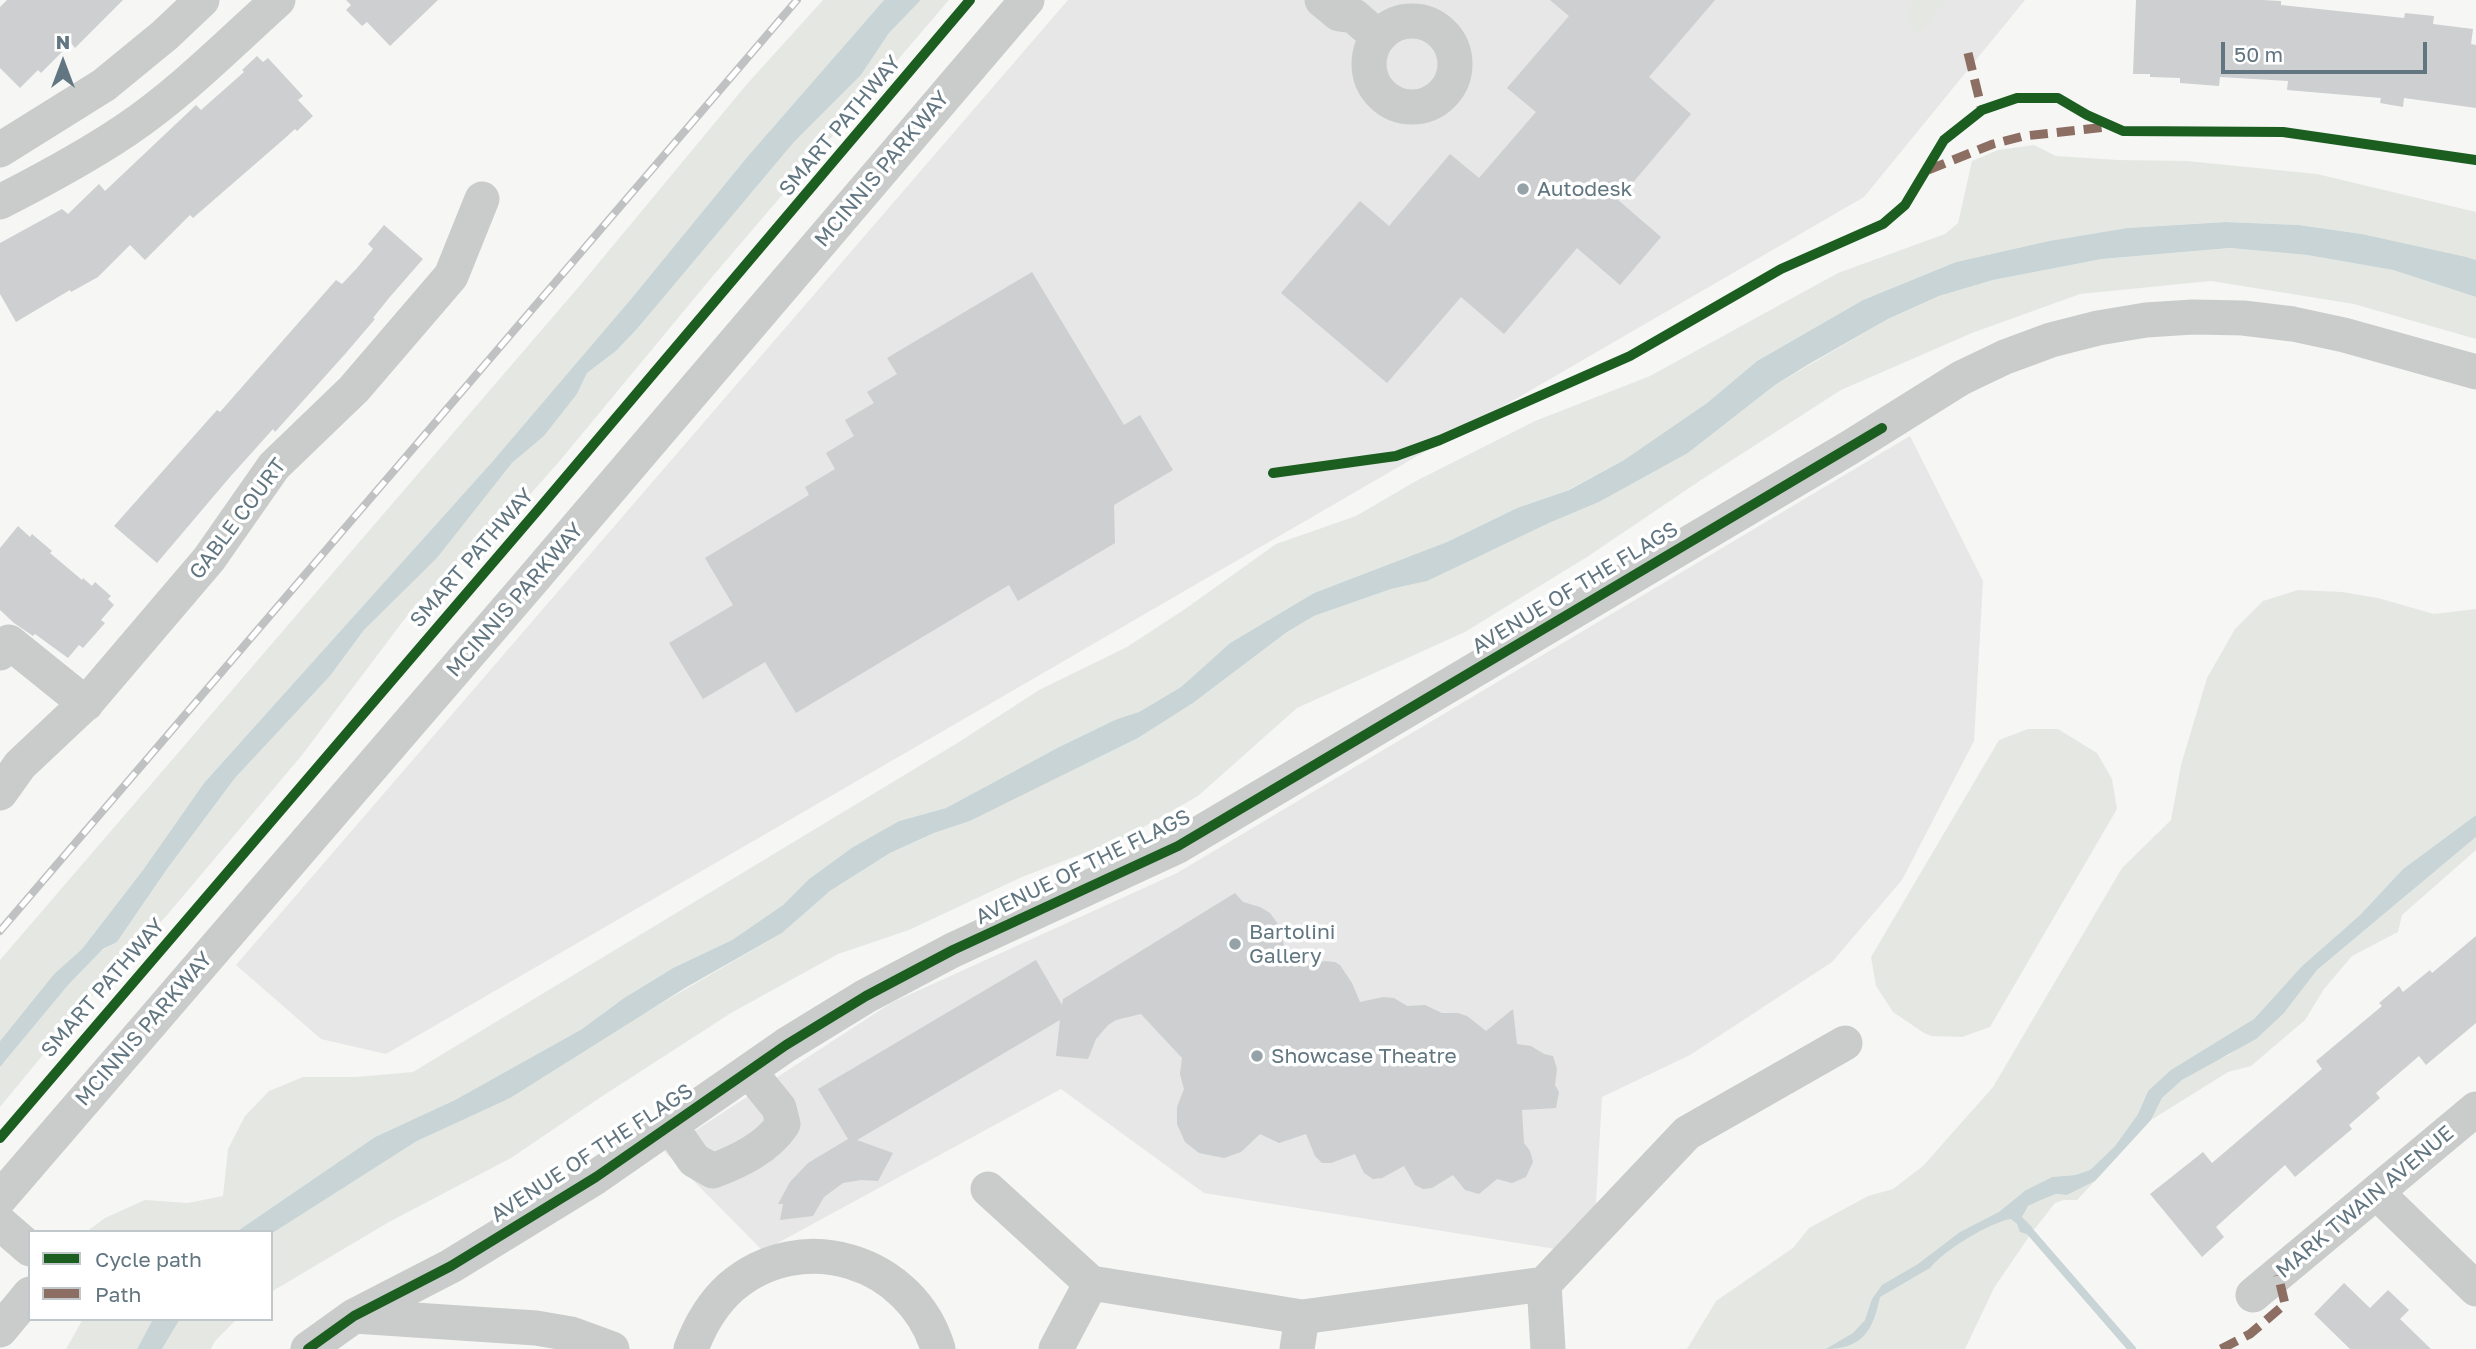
<!DOCTYPE html>
<html>
<head>
<meta charset="utf-8">
<style>
	body { margin:0 }
	#map { position:relative; width:2476px; height:1349px; overflow:hidden; background:#f6f6f5; font-family:"Golos Text",sans-serif }
	canvas { display:block }
	.legend { position:absolute; left:28px; top:1230px; width:245px; height:91px; box-sizing:border-box; background:#fff; border:2px solid #c0c8cc; margin:0; padding:9px 12px; list-style:none; font-size:21px; color:#617680 }
	.legend li { display:flex; align-items:center; gap:14px; height:35px }
	.legend b { width:35px; border:2px solid #c0c8cc }
	.north { position:absolute; left:28px; top:28px; width:70px; height:70px; -webkit-text-stroke:5px #fff; paint-order:stroke; rotate:0deg; font-size:19px; font-weight:700; line-height:28px; text-align:center; color:#617680 }
	.north::after { content:''; display:block; margin:auto; width:24px; height:32px; background:#617680; clip-path:polygon(50% 0,100% 100%,50% 72%,0 100%) }
	.scale { position:absolute; left:2221px; top:42px; width:206px; height:32px; box-sizing:border-box; border:4px solid #617680; border-top:0; padding-left:9px; font-size:21px; line-height:24px; white-space:nowrap; color:#617680; -webkit-text-stroke:5px #fff; paint-order:stroke }
</style>
</head>
<body>
<div id="map">
<canvas width="2476" height="1349"></canvas>
<ul class="legend">
<li><b style="height:9px;background:#1b5e20"></b>Cycle path</li>
<li><b style="height:9px;background:#8d6e63"></b>Path</li>
</ul>
<div class="north">N</div>
<div class="scale">50 m</div>
</div>
<script>
const c = document.querySelector('canvas').getContext('2d');
c.lineJoin = 'round';
function fillPath(path, color) { c.fillStyle = color; c.fill(path, 'evenodd'); }
function stroke(path, color, width, dash) { c.strokeStyle = color; c.lineWidth = width; c.lineCap = dash ? 'butt' : 'round'; c.setLineDash(dash || []); c.stroke(path); }
function drawText(font, color, halo, rows, align = 'center') {
  c.font = font + ' "Golos Text",sans-serif'; c.lineWidth = 7; c.setLineDash([]); c.textBaseline = 'middle'; c.strokeStyle = halo; c.fillStyle = color; for (const [text, x, y, turn = 0] of rows) {
    c.save(); c.translate(x, y); c.rotate((+turn || 0) * Math.PI / 180); c.textAlign = isNaN(turn) ? turn : align; if (halo) c.strokeText(text, 0, 0); c.fillText(text, 0, 0); c.restore();
  }
}
fillPath(new Path2D(`
	M 1068,0 L 2025,0 L 1864,197 L 386,1054 L 321,1039 L 236,965 Z
	M 1910,436 L 1983,581 L 1974,741 L 1902,880 L 1832,962 L 1690,1055 L 1602,1097 L 1593,1255 L 1204,1193 L 1061,1089 L 763,1251 L 664,1151 L 891,1003 L 1177,873 Z`), '#e6e7e6');
fillPath(new Path2D(`
	M 823,0 L 884,0 L 748,156 L 631,299 L 492,462 L 204,783 L 143,870 L 82,949 L 54,974 L 0,1041 L 0,960 L 582,283 L 747,84 Z
	M 921,0 L 949,0 L 712,277 L 558,463 L 486,544 L 416,604 L 302,755 L 168,914 L 84,1005 L 0,1107 L 0,1067 L 69,984 L 101,951 L 117,942 L 167,869 L 235,778 L 330,676 L 364,630 L 437,558 L 512,463 L 544,436 L 577,394 L 587,373 L 616,351 L 637,329 L 794,142 L 861,75 L 889,33 Z
	M 1913,0 L 1947,0 L 1918,35 C 1908,25 1906,12 1913,0 Z
	M 2034,145 L 2056,156 L 2118,160 L 2187,161 L 2317,174 L 2476,212 L 2476,260 L 2362,234 L 2299,225 L 2226,222 L 2127,228 L 2049,241 L 1956,262 L 1863,300 L 1757,361 L 1707,403 L 1624,460 L 1568,490 L 1517,508 L 1447,542 L 1314,593 L 1230,643 L 1181,687 L 1139,712 L 1117,719 L 1059,747 L 946,808 L 899,821 L 853,847 L 809,879 L 783,905 L 732,940 L 673,968 L 624,998 L 582,1029 L 455,1100 L 375,1137 L 236,1232 L 86,1232 L 105,1218 L 145,1200 L 188,1203 L 223,1196 L 228,1149 L 245,1116 L 269,1091 L 303,1077 L 356,1077 L 413,1072 L 959,742 L 1039,690 L 1127,647 L 1185,609 L 1276,544 L 1356,516 L 1416,481 L 1535,421 L 1650,376 L 1838,273 L 1945,234 L 1958,223 L 1972,161 L 1998,150 Z
	M 2230,248 L 2307,255 L 2393,270 L 2476,297 L 2476,339 L 2354,304 L 2211,281 L 2080,294 L 1972,333 L 1841,390 L 1701,480 L 1587,557 L 1465,632 L 1297,708 L 1198,796 L 1128,836 L 1022,877 L 909,930 L 838,954 L 731,1013 L 601,1097 L 511,1158 L 389,1222 L 271,1292 L 271,1234 L 417,1141 L 459,1121 L 782,933 L 830,891 L 890,853 L 934,833 L 970,821 L 1138,738 L 1193,703 L 1287,632 L 1314,616 L 1391,589 L 1422,582 L 1549,523 L 1599,502 L 1688,453 L 1775,385 L 1888,319 L 1939,296 L 1993,280 L 2102,259 Z
	M 2298,590 L 2342,592 L 2378,598 L 2434,614 L 2476,609 L 2476,815 L 2403,869 L 2360,915 L 2302,966 L 2254,1019 L 2148,1091 L 2138,1114 L 2115,1146 L 2090,1170 L 2075,1175 L 2052,1177 L 2026,1190 L 2023,1212 L 2028,1206 L 2041,1200 L 2056,1194 L 2067,1195 L 2095,1181 L 2077,1200 L 2064,1200 L 2055,1203 L 2030,1235 L 1994,1288 L 1965,1349 L 1687,1349 L 1716,1301 L 1793,1248 L 1809,1228 L 1868,1196 L 1893,1189 L 1923,1166 L 1993,1087 L 2122,868 L 2171,820 L 2181,765 L 2207,678 L 2235,629 L 2263,601 Z
	M 2028,729 L 2058,729 L 2097,753 L 2112,779 L 2117,809 L 1990,1027 L 1962,1037 L 1931,1036 L 1924,1033 L 1893,1012 L 1876,986 L 1871,957 L 1999,740 Z
	M 2476,837 L 2476,850 L 2402,915 L 2398,932 L 2352,956 L 2324,989 L 2305,1020 L 2251,1066 L 2228,1072 L 2151,1120 L 2162,1098 L 2182,1080 L 2205,1065 L 2229,1055 L 2284,1013 L 2317,970 Z
	M 83,1319 L 153,1319 L 137,1349 L 66,1349 Z
	M 180,1319 L 237,1319 L 215,1341 L 211,1349 L 162,1349 Z`), '#e5e8e2');
fillPath(new Path2D(`
	M 884,0 L 921,0 L 889,33 L 861,75 L 794,142 L 637,329 L 616,351 L 587,373 L 577,394 L 544,436 L 512,463 L 437,558 L 364,630 L 330,676 L 235,778 L 167,869 L 117,942 L 103,949 L 69,984 L 0,1067 L 0,1041 L 54,974 L 82,949 L 143,870 L 204,783 L 492,462 L 631,299 L 748,156 Z
	M 2226,222 L 2299,225 L 2362,234 L 2466,257 L 2476,260 L 2476,297 L 2393,270 L 2307,255 L 2230,248 L 2102,259 L 1993,280 L 1939,296 L 1888,319 L 1809,364 L 1775,385 L 1688,453 L 1599,502 L 1549,523 L 1427,581 L 1391,589 L 1314,616 L 1287,632 L 1193,703 L 1138,738 L 970,821 L 934,833 L 890,853 L 830,891 L 782,933 L 685,988 L 510,1098 L 417,1141 L 271,1234 L 271,1232 L 236,1232 L 375,1137 L 455,1100 L 582,1029 L 624,998 L 673,968 L 732,940 L 783,905 L 809,879 L 853,847 L 899,821 L 946,808 L 1059,747 L 1117,719 L 1139,712 L 1181,687 L 1230,643 L 1314,593 L 1447,542 L 1517,508 L 1569,490 L 1624,460 L 1707,403 L 1757,361 L 1863,300 L 1956,262 L 2049,241 L 2127,228 Z
	M 2476,815 L 2476,837 L 2317,970 L 2284,1013 L 2256,1039 L 2182,1080 L 2162,1098 L 2151,1120 L 2095,1181 L 2067,1195 L 2056,1194 L 2041,1200 L 2028,1206 L 2022,1217 L 2032,1227 L 2030,1235 L 2020,1232 L 2017,1224 L 2011,1219 C 1990,1222 1943,1251 1930,1268 L 1880,1297 C 1873,1330 1863,1349 1826,1349 L 1853,1333 L 1865,1320 L 1872,1299 L 1882,1285 L 1918,1264 L 1960,1232 L 1999,1212 L 2026,1190 L 2052,1177 L 2075,1175 L 2090,1170 L 2115,1146 L 2138,1114 L 2148,1091 L 2171,1070 L 2254,1019 L 2302,966 L 2360,915 L 2403,869 Z
	M 153,1319 L 180,1319 L 162,1349 L 137,1349 Z`), '#c8d4d5');
stroke(new Path2D(`
	M 2026,1227 L 2132,1349`), '#c8d4d5', 8);
fillPath(new Path2D(`
	M 7,0 L 123,0 L 75,48 L 71,43 L 41,73 L 38,70 L 20,88 L 0,68 L 0,7 Z
	M 346,0 L 438,0 L 390,46 L 367,22 L 362,26 L 346,10 L 351,5 Z
	M 1550,0 L 1715,0 L 1649,77 L 1691,114 L 1618,200 L 1661,237 L 1620,285 L 1577,248 L 1504,334 L 1461,297 L 1387,383 L 1281,293 L 1360,201 L 1389,226 L 1450,154 L 1479,178 L 1536,112 L 1507,88 L 1569,16 Z
	M 2136,0 L 2262,0 L 2281,1 L 2281,5 L 2404,18 L 2405,13 L 2434,16 L 2433,24 L 2473,29 L 2471,44 L 2476,45 L 2476,108 L 2404,98 L 2403,107 L 2380,103 L 2381,98 L 2287,90 L 2288,81 L 2220,77 L 2219,86 L 2180,83 L 2180,78 L 2150,77 L 2150,74 L 2133,74 Z
	M 257,56 L 263,62 L 268,58 L 303,96 L 298,100 L 313,116 L 297,131 L 295,129 L 284,139 L 193,218 L 190,215 L 145,260 L 130,245 L 98,277 L 71,292 L 70,290 L 16,322 L 0,294 L 0,243 L 62,209 L 68,214 L 99,184 L 105,191 L 196,105 L 201,110 L 244,72 L 242,70 Z
	M 384,225 L 423,259 L 389,298 L 373,318 L 375,319 L 346,353 L 275,432 L 273,429 L 230,477 L 157,563 L 114,526 L 217,410 L 220,412 L 336,280 L 342,284 L 357,268 L 373,249 L 368,244 Z
	M 1032,272 L 1124,425 L 1140,415 L 1173,470 L 1114,505 L 1115,543 L 1018,601 L 1009,585 L 796,713 L 765,662 L 703,699 L 669,643 L 733,605 L 705,558 L 809,495 L 805,487 L 835,469 L 826,453 L 854,436 L 845,420 L 874,403 L 867,392 L 897,374 L 887,358 Z
	M 18,526 L 30,537 L 32,534 L 52,551 L 50,553 L 82,580 L 83,578 L 92,586 L 95,582 L 111,596 L 108,599 L 114,605 L 101,620 L 105,623 L 83,648 L 79,645 L 68,658 L 35,634 L 33,636 L 14,623 L 0,610 L 0,548 Z
	M 1235,893 L 1243,902 L 1260,907 L 1270,913 L 1278,924 L 1284,945 L 1309,966 L 1324,961 L 1335,962 L 1340,965 L 1352,983 L 1360,1002 L 1383,997 L 1394,998 L 1407,1006 L 1425,1005 L 1442,1013 L 1458,1013 L 1467,1016 L 1486,1031 L 1513,1009 L 1517,1044 L 1531,1046 L 1544,1054 L 1553,1056 L 1557,1069 L 1555,1085 L 1559,1092 L 1556,1108 L 1522,1110 L 1524,1143 L 1530,1151 L 1533,1162 L 1526,1177 L 1512,1183 L 1497,1179 L 1479,1194 L 1465,1190 L 1453,1175 L 1432,1188 L 1423,1189 L 1415,1185 L 1404,1166 L 1382,1178 L 1373,1179 L 1364,1173 L 1355,1154 L 1331,1163 L 1322,1163 L 1315,1156 L 1306,1134 L 1279,1143 L 1260,1134 L 1241,1152 L 1224,1158 L 1199,1153 L 1185,1142 L 1177,1124 L 1177,1107 L 1184,1089 L 1180,1074 L 1182,1058 L 1141,1014 L 1116,1020 L 1108,1025 L 1096,1039 L 1088,1059 L 1056,1056 L 1060,1020 L 857,1140 L 893,1153 L 878,1181 L 861,1180 L 843,1183 L 824,1197 L 813,1216 L 780,1220 L 783,1204 L 778,1204 L 790,1182 L 808,1163 L 848,1139 L 818,1089 L 1036,960 L 1062,1005 L 1063,999 Z
	M 2476,936 L 2476,1023 L 2426,1065 L 2419,1056 L 2376,1093 L 2380,1098 L 2349,1125 L 2352,1129 L 2295,1177 L 2285,1165 L 2216,1227 L 2224,1237 L 2202,1257 L 2150,1194 L 2203,1152 L 2212,1163 L 2322,1069 L 2316,1061 L 2382,1006 L 2379,1003 L 2399,986 L 2403,992 L 2430,970 L 2432,973 Z
	M 2344,1283 L 2370,1308 L 2388,1290 L 2409,1310 L 2400,1319 L 2431,1349 L 2350,1349 L 2314,1314 Z`), '#cdcfd0');
stroke(new Path2D(`
	M 1322,0 L 1339,14 L 1354,16 L 1378,37
	M1369 64a43 43 0 1 1 86 0a43 43 0 1 1-86 0Z
	M 0,150 L 104,85 L 165,35 L 202,0
	M 0,202 C 43,180 86,157 126,130 C 181,93 229,44 278,0
	M 0,653 L 9,642 L 86,704
	M 0,793 L 20,765 L 88,701 L 209,559 L 274,466 L 354,389 L 451,276 L 482,199
	M 670,1125 L 694,1160 L 713,1171 C 739,1161 767,1148 783,1124 L 779,1108 L 749,1071
	M 988,1189 L 1091,1283
	M 2377,1193 L 2476,1289
	M 0,1198 L 528,585 L 1027,0
	M 0,1223 L 30,1249
	M 1544,1284 L 1548,1349
	M 2253,1295 L 2476,1109
	M 354,1316 L 536,1328 L 571,1334 L 612,1349
	M 0,1330 L 30,1294
	M 308,1349 L 354,1316 L 451,1266 L 596,1177 L 786,1045 L 866,996 L 953,950 L 1178,846 L 1849,448 L 1961,378 L 2005,357 L 2051,340 L 2098,328 L 2146,320 L 2193,317 L 2243,318 L 2293,324 L 2344,335 L 2476,372
	M 691,1349 C 700,1325 712,1304 731,1287 C 802,1226 912,1261 938,1349
	M 1056,1349 L 1091,1283 L 1302,1317
	M 1297,1349 L 1302,1317 L 1544,1284 L 1687,1133 L 1845,1043`), '#cacccc', 35);
const rail = new Path2D(`
	M 0,931 L 797,0`);
stroke(rail, '#c0c1c2', 8);
stroke(rail, '#fff', 5, [16]);
stroke(new Path2D(`
	M 1968,53 L 1982,110
	M 1928,170 L 1993,144 L 2024,136 L 2107,127
	M 2221,1349 L 2250,1334 L 2285,1304 L 2278,1275`), '#8d6e63', 9, [18, 9]);
stroke(new Path2D(`
	M 1273,473 L 1396,456 L 1440,440 L 1630,356 L 1781,269 L 1883,224 L 1905,205 L 1944,140 L 1982,110 L 2017,98 L 2058,98 L 2087,115 L 2123,131 L 2283,132 L 2476,160
	M 0,1138 L 537,511 L 970,0
	M 308,1349 L 354,1316 L 451,1266 L 596,1177 L 786,1045 L 866,996 L 953,950 L 1178,846 L 1882,428`), '#1b5e20', 10);
for (const [x, y, r, color] of [
	[1523,189,7,"#95a3a9"],
	[1235,944,7,"#95a3a9"],
	[1257,1056,7,"#95a3a9"]
]) { const dot = new Path2D(); dot.arc(x, y, r, 0, 2 * Math.PI); c.fillStyle = color; c.fill(dot); stroke(dot, '#fff', 2.5); }
drawText('21px', '#617680', '#fff', [
	["SMART PATHWAY",840,126,-50],
	["MCINNIS PARKWAY",882,169,-50],
	["GABLE COURT",238,519,-53],
	["SMART PATHWAY",472,558,-49],
	["AVENUE OF THE FLAGS",1575,588,-31],
	["MCINNIS PARKWAY",515,600,-49],
	["AVENUE OF THE FLAGS",1083,867,-26],
	["SMART PATHWAY",103,988,-49],
	["MCINNIS PARKWAY",144,1029,-49],
	["AVENUE OF THE FLAGS",592,1153,-33],
	["MARK TWAIN AVENUE",2365,1202,-40]
]);
drawText('21px', '#617680', '#fff', [
	["Autodesk",1537,189],
	["Bartolini",1249,932],
	["Gallery",1249,956],
	["Showcase Theatre",1271,1056]
], 'left');
</script>
</body>
</html>
